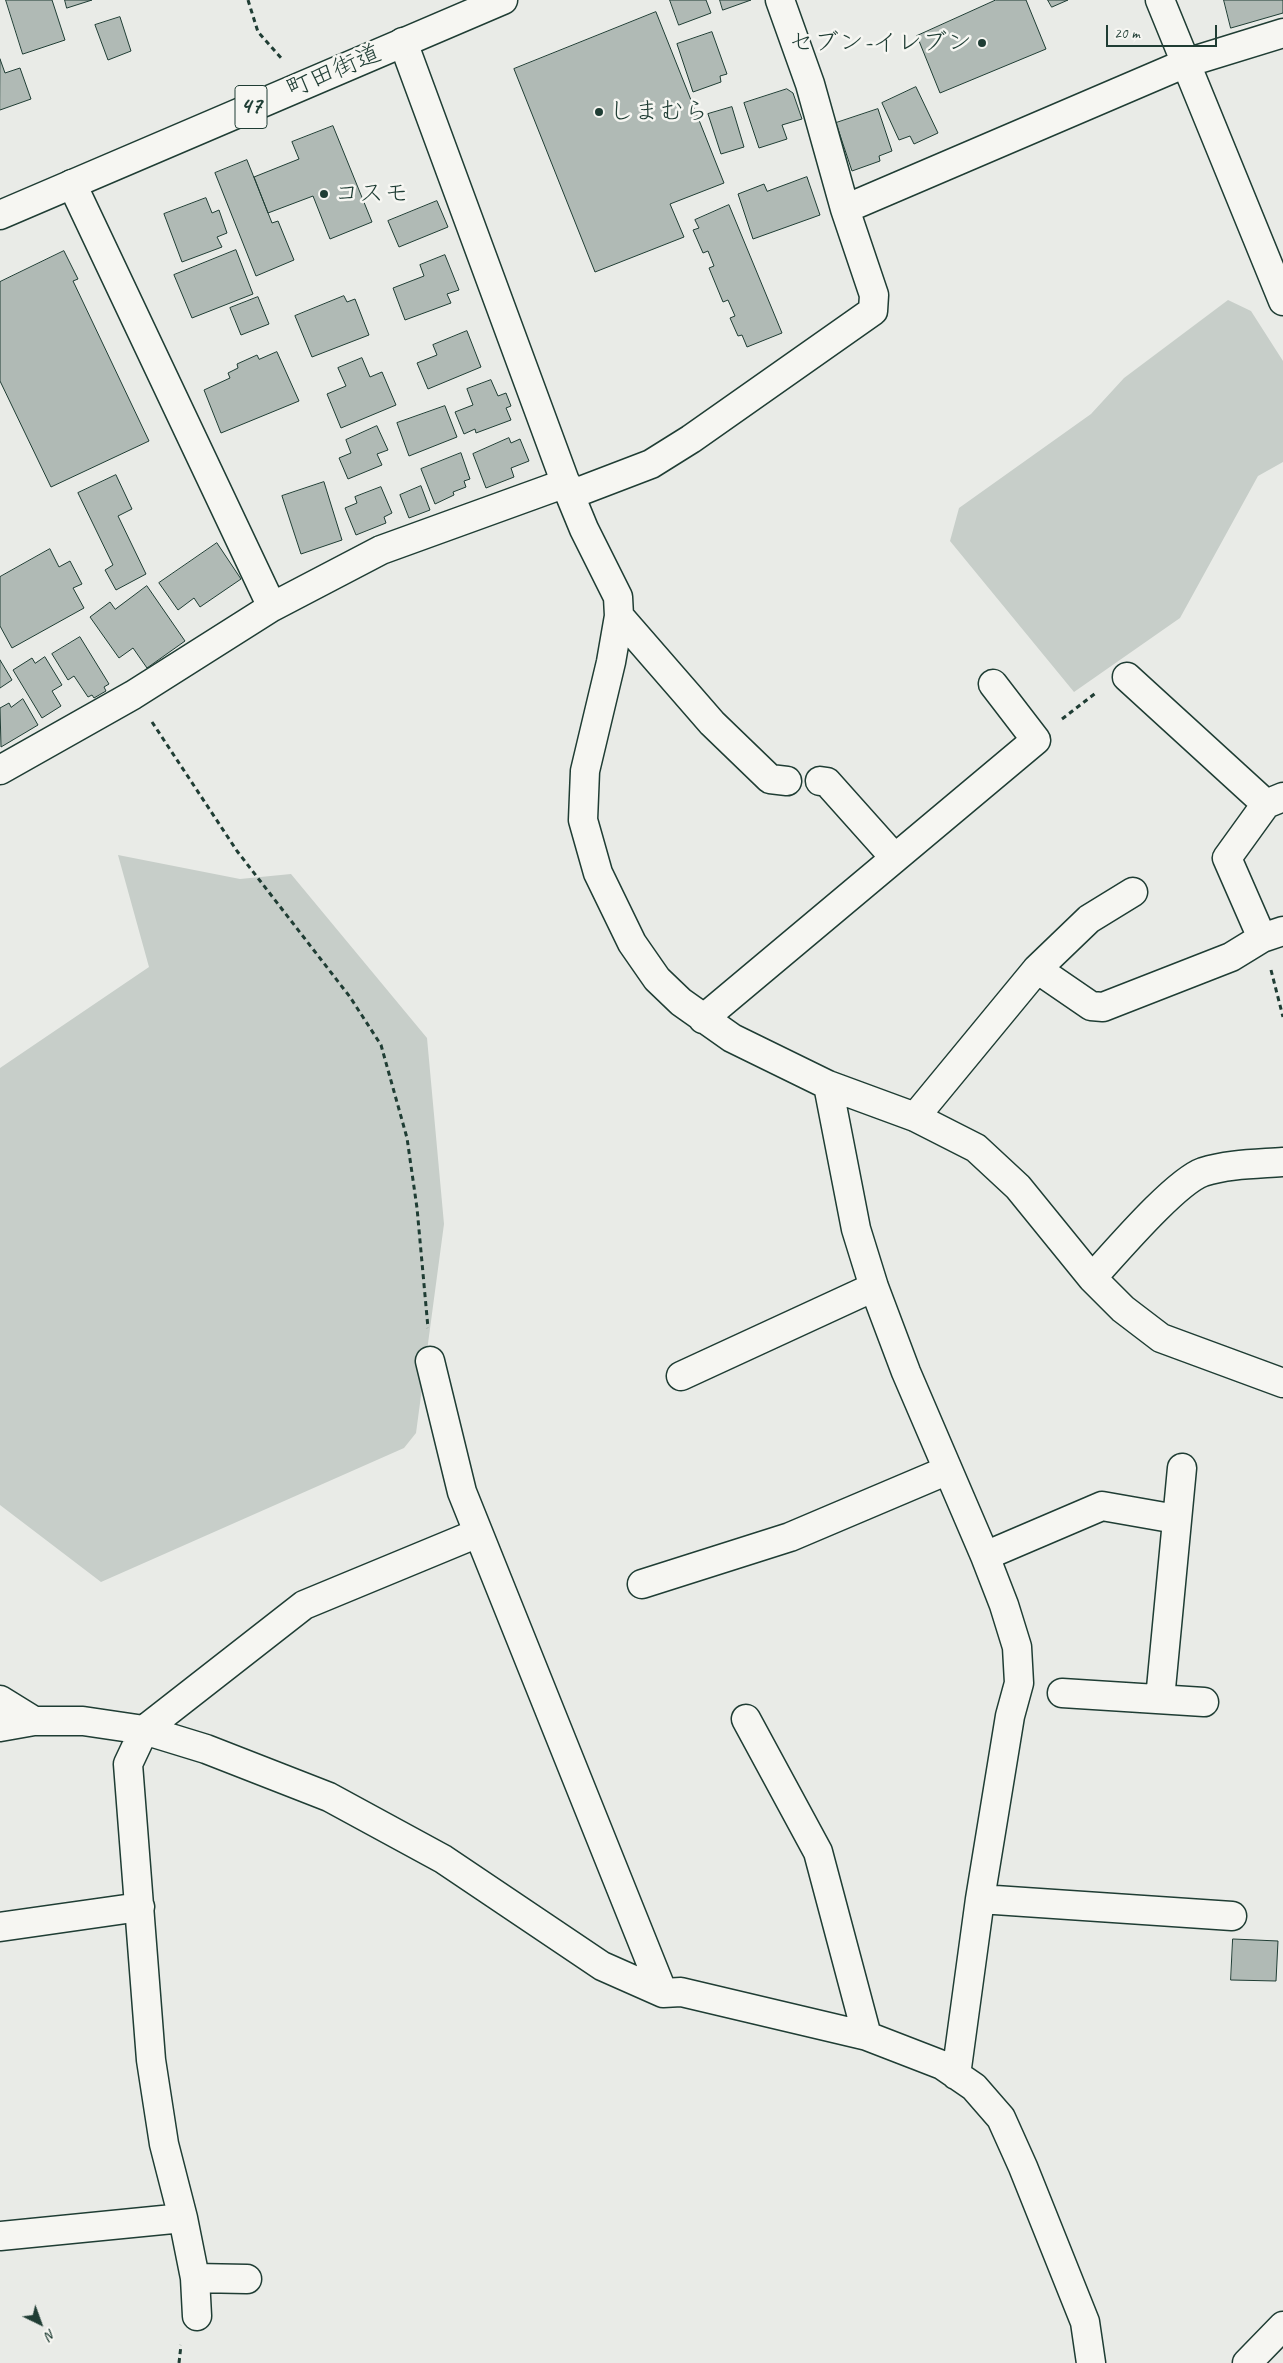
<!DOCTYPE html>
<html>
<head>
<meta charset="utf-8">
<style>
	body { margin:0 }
	#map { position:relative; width:1283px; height:2363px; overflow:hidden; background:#e9ebe7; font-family:Caveat,sans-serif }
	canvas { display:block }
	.north { position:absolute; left:15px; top:2298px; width:50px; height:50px; -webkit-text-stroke:4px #f6f6f2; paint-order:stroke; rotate:138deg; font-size:14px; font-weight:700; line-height:20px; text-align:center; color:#1f3d34 }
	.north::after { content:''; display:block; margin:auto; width:18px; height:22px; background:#1f3d34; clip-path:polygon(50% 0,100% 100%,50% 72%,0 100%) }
	.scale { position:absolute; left:1106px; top:25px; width:111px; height:22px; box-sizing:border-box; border:2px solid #1f3d34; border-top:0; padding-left:6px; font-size:15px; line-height:18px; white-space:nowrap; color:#1f3d34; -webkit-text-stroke:4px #f6f6f2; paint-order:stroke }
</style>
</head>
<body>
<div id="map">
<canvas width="1283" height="2363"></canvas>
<div class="north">N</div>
<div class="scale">20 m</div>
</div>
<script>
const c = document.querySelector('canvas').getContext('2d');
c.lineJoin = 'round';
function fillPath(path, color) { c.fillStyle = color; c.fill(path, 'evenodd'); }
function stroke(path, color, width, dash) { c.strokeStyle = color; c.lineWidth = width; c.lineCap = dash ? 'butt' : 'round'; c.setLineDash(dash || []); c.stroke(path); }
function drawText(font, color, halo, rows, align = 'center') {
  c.font = font + ' Caveat,"Klee One",sans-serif'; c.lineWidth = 5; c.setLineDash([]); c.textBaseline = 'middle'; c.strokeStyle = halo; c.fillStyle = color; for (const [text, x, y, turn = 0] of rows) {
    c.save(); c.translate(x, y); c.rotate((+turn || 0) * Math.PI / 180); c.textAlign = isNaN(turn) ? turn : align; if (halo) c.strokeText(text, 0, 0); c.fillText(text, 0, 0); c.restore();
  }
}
fillPath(new Path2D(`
	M 1228,300 L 1251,311 L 1283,361 L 1283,462 L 1258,476 L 1180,618 L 1074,692 L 950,541 L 959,508 L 1091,414 L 1124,378 Z
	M 118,855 L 240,879 L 291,874 L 427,1038 L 444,1224 L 416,1433 L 404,1448 L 101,1582 L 0,1505 L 0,1068 L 149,967 Z`), '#c7cec9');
const building = new Path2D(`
	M 6,0 L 52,0 L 65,40 L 23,54 Z
	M 65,0 L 92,0 L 67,8 Z
	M 670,0 L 706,0 L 711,13 L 679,25 Z
	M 720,0 L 751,0 L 723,10 Z
	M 996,0 L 1026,0 L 1046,49 L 940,93 L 917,36 Z
	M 1048,0 L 1068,0 L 1052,7 Z
	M 1224,0 L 1283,0 L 1283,13 L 1231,28 Z
	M 656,12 L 724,183 L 670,204 L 684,237 L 595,272 L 514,69 Z
	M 120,17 L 131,51 L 108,60 L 95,25 Z
	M 712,32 L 727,74 L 720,76 L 721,82 L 693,92 L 677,44 Z
	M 0,59 L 5,73 L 20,68 L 31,99 L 0,110 Z
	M 916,87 L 938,133 L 914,144 L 910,136 L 899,140 L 882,103 Z
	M 787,89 L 793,93 L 802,119 L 782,125 L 787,139 L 759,148 L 744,103 Z
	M 732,107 L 744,147 L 721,154 L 708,114 Z
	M 878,109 L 892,151 L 879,156 L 880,161 L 852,171 L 836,123 Z
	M 333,126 L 372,222 L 330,239 L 313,196 L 268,213 L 254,177 L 299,159 L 292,142 Z
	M 247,160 L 272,223 L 278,221 L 294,260 L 256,276 L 215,173 Z
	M 807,177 L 820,215 L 753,239 L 738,194 L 764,184 L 767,191 Z
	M 206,198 L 212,213 L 219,210 L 227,233 L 217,237 L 222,247 L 182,262 L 164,214 Z
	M 437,201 L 448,227 L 399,247 L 388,221 Z
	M 729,205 L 782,333 L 747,347 L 742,335 L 738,336 L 730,318 L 735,316 L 728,300 L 723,302 L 709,268 L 714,266 L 708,251 L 703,253 L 693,230 L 699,228 L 695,220 Z
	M 236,250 L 253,294 L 192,318 L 174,275 Z
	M 64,251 L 78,279 L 73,281 L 149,441 L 51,487 L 0,381 L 0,282 Z
	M 445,255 L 459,290 L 447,294 L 451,303 L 405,320 L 393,288 L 424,276 L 420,265 Z
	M 344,296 L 347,302 L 355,299 L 369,335 L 312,357 L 295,316 Z
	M 258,297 L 269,324 L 241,335 L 230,308 Z
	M 467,331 L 481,367 L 428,389 L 417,363 L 437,355 L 433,345 Z
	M 277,352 L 299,401 L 221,433 L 204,390 L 230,378 L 228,373 L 238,368 L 237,364 L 257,355 L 259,359 Z
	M 362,358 L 370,377 L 382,372 L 396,405 L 341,428 L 327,394 L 346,386 L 338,368 Z
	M 491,380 L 498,396 L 506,393 L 511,406 L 506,408 L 511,420 L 476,433 L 475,429 L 464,434 L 455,412 L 473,405 L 467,389 Z
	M 445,406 L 457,437 L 409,456 L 397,423 Z
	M 377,426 L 388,450 L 377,454 L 382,465 L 348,479 L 339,458 L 351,453 L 346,440 Z
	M 509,438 L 511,443 L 520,439 L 529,461 L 511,468 L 514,477 L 486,488 L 473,454 Z
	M 461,453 L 470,479 L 464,481 L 466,487 L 453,492 L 454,495 L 435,504 L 421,469 Z
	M 116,475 L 132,509 L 118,516 L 146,574 L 116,590 L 105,570 L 113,565 L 78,493 Z
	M 324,482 L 342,540 L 301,554 L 282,496 Z
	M 421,486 L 430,510 L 409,518 L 400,495 Z
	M 381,487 L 392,513 L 384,517 L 386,523 L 356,535 L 345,508 L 357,503 L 355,497 Z
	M 217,543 L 241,579 L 200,607 L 194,598 L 178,610 L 159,583 Z
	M 50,549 L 59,567 L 70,561 L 82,584 L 73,588 L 84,608 L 12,648 L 0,626 L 0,577 Z
	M 147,586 L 185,641 L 147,668 L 133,648 L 119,658 L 90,617 L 110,602 L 115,609 Z
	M 80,637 L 109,684 L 104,687 L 106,691 L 94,698 L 92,695 L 88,697 L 74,676 L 68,680 L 52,654 Z
	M 45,657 L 62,685 L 52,691 L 61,706 L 42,718 L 13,670 L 32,658 L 35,663 Z
	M 0,660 L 12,680 L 0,688 Z
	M 23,699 L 38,725 L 1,747 L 0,708 L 9,703 L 11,707 Z
	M 1233,1939 L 1278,1941 L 1276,1981 L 1231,1980 Z`);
fillPath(building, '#b0bab5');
stroke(building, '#1f3d34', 1);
const minor = new Path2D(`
	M 1160,0 L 1283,301
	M 403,42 L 570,495 L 584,529 L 618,597 L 619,616 L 611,662 L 585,771 L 583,820 L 598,873 L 632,943 L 657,979 L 681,1002 L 732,1038 L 828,1085 L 915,1117 L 976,1148 L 1018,1187 L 1092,1278 L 1123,1309 L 1161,1338 L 1283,1383
	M 72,184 L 272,607
	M 845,209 L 1186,63 L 1283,33
	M 570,495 L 651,464 L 691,439 L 873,311 L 874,295 L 845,209 L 810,84 L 780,0
	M 619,616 L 712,723 L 770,779 L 787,781
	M 1127,677 L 1266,804
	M 0,770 L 133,695 L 272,607 L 381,550 L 566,483
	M 820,781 L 827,782 L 894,857
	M 1262,938 L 1227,858 L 1266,804 L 1283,797
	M 1037,969 L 1089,919 L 1133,892
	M 703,1019 L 1036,740 L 993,684
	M 828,1085 L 856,1229 L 874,1287 L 906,1372 L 985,1556 L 1004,1605 L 1017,1647 L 1019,1683 L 1010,1716 L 980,1899 L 956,2075
	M 915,1117 L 1037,969 L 1091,1006 L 1103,1007 L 1231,957 L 1262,938 L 1283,931
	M 1092,1278 C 1115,1253 1175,1182 1203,1172 C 1228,1164 1257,1164 1283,1162
	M 430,1361 L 462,1492 L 663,1993
	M 681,1376 L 874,1287
	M 985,1556 L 1102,1506 L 1176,1519
	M 642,1584 L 790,1537 L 948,1470
	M 1062,1693 L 1204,1702
	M 1160,1699 L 1182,1468
	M 0,1700 L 34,1721 L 83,1721 L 144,1730 L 206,1749 L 329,1797 L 443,1859 L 602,1966 L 663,1993 L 681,1992 L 867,2036 L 942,2065 L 974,2087 L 1001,2118 L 1023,2167 L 1085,2322 L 1091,2363
	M 746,1719 L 818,1852 L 867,2036
	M 0,1727 L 34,1721
	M 980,1899 L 1232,1916
	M 0,1927 L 140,1907
	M 0,2236 L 183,2218
	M 195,2278 L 247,2279
	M 197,2316 L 195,2278 L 183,2218 L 164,2144 L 151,2060 L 128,1764 L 144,1730 L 304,1605 L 478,1533
	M 1247,2363 L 1283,2326`);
const major = new Path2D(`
	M 0,215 L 503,0`);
stroke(minor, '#1f3d34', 31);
stroke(major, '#1f3d34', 31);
stroke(new Path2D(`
	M 248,0 L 258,32 L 282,59
	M 1062,719 L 1097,692
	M 152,722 L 237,851 L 350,997 L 381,1045 L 407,1138 L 417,1208 L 428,1328
	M 1271,970 L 1283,1017
	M 179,2363 L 181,2345`), '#1f3d34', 3, [5, 4]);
stroke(minor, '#f6f6f2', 28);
stroke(major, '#f6f6f2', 28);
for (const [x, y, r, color] of [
	[982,43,5,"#1f3d34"],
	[599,112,5,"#1f3d34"],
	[324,194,5,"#1f3d34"]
]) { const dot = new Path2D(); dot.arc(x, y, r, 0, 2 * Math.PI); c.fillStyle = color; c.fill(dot); stroke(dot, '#f6f6f2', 2); }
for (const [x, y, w] of [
	[251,107,32]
]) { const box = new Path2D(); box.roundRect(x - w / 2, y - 21.5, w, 43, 4); c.fillStyle = '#f6f6f2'; c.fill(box); stroke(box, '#1f3d34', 1); }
drawText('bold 24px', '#1f3d34', null, [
	["47",251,107]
]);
drawText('25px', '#1f3d34', '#f6f6f2', [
	["セブン-イレブン",972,43,"right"],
	["しまむら",609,112],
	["コスモ",334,194]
], 'left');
drawText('25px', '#1f3d34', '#f6f6f2', [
	["町田街道",334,72,-23]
]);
</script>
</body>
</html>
